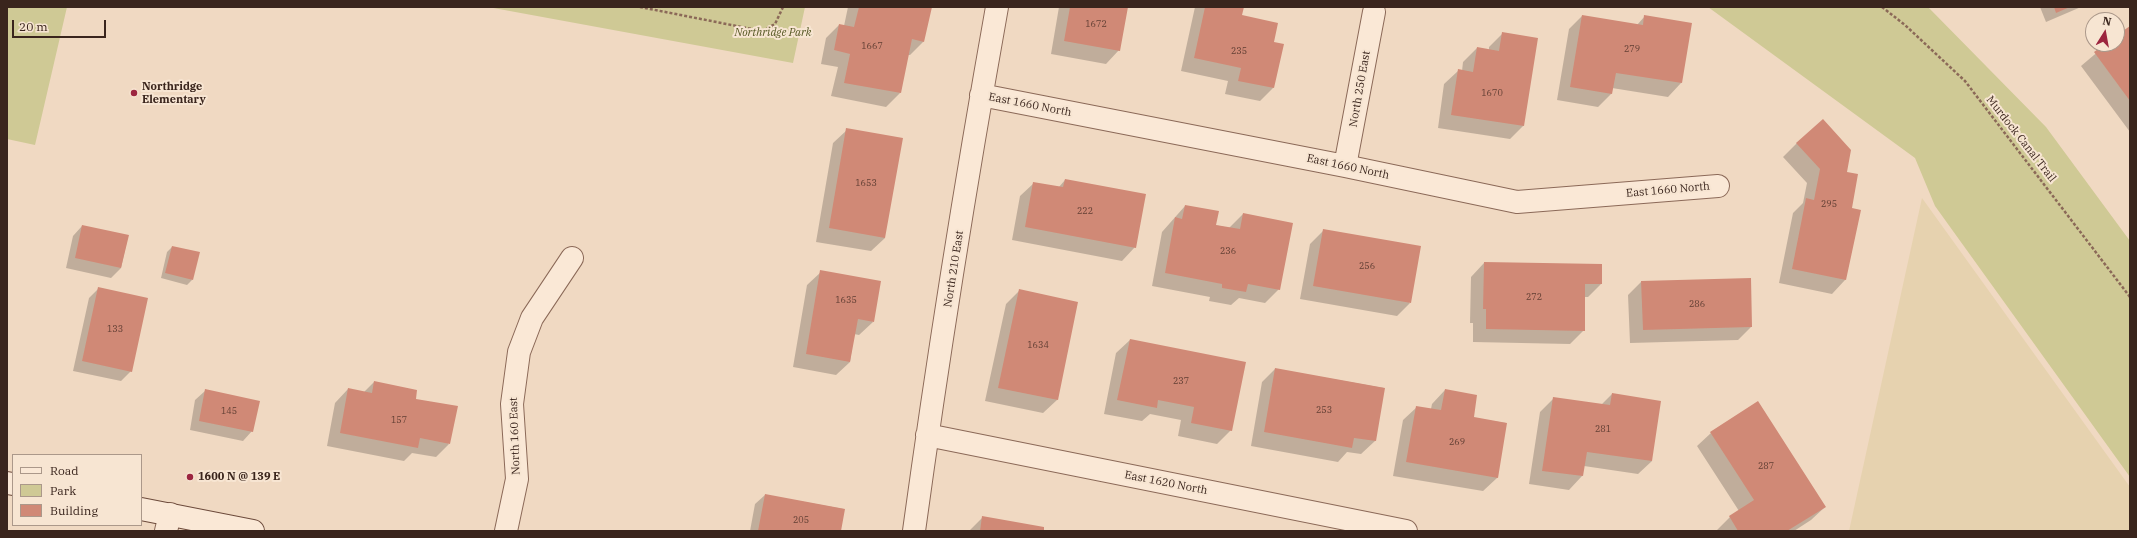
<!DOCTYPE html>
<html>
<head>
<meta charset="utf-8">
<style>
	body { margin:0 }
	#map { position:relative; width:2137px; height:538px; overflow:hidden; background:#f0d9c2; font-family:"IBM Plex Serif",serif }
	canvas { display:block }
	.frame { position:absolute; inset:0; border:8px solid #3a251d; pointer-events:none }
	.legend { position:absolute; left:12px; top:454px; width:130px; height:72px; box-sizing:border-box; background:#f7e5d2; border:1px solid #ab988a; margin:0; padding:5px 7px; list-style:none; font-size:12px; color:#3a251d }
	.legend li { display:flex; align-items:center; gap:8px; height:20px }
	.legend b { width:20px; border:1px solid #ab988a }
	.north { position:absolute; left:2085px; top:12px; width:40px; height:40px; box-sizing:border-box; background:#f7e5d2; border:1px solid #ab988a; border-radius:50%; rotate:11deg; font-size:11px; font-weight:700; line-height:16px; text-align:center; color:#3a251d }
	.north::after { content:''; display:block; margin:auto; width:14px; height:18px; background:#9c253f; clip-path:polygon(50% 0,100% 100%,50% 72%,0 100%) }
	.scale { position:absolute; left:12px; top:20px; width:94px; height:18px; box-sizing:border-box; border:2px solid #3a251d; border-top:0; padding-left:5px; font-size:12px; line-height:14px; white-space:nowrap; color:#3a251d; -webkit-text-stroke:3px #f7e5d2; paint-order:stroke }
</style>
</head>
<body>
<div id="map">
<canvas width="2137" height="538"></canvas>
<div class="frame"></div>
<ul class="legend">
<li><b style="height:5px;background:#fae8d6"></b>Road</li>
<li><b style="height:11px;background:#cfc995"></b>Park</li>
<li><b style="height:11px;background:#d08976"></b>Building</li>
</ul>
<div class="north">N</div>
<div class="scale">20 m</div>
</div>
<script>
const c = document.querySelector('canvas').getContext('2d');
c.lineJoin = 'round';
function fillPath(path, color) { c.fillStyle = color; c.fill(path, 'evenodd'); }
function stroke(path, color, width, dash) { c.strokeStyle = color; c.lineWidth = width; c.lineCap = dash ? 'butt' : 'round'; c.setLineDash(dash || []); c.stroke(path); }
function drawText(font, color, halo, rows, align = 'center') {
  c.font = font + ' "IBM Plex Serif",serif'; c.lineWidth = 4; c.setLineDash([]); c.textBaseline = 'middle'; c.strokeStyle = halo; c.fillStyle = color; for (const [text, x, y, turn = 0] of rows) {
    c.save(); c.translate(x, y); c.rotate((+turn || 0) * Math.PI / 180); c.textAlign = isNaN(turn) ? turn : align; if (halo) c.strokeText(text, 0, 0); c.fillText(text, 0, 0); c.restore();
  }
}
fillPath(new Path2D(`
	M 1922,198 L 2130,487 L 2130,531 L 1849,531 Z`), '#e6d2af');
fillPath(new Path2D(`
	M 7,7 L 67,7 L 35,145 L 7,139 Z
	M 488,7 L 805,7 L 793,63 Z
	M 1708,7 L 1928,7 L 2046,127 L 2130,241 L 2130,477 L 1935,206 L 1915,158 Z`), '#cfc995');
fillPath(new Path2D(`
	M 848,7 L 931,7 L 923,42 L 910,55 L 907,55 L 900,93 L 886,107 L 831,96 L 838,67 L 821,64 L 826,38 L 839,25 L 844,26 Z
	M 1059,7 L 1127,7 L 1119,50 L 1106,64 L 1051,54 Z
	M 1195,7 L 1243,7 L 1241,16 L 1273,42 L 1273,88 L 1260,101 L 1225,94 L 1228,81 L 1181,71 Z
	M 2040,7 L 2081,7 L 2046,22 Z
	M 1582,16 L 1637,25 L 1645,16 L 1691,24 L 1681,83 L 1668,97 L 1612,88 L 1611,94 L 1598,107 L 1557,100 L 1569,29 Z
	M 2130,27 L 2130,132 L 2081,66 L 2107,44 L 2117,44 L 2117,36 Z
	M 1503,33 L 1524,125 L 1510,139 L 1438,128 L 1444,84 L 1458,71 L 1462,71 L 1463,62 L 1477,48 L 1489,50 L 1489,47 Z
	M 847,130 L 885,238 L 871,251 L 816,242 L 833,143 Z
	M 1797,143 L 1846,173 L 1851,209 L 1859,210 L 1845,280 L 1832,294 L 1779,283 L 1793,213 L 1803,203 L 1807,183 L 1783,157 Z
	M 1065,180 L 1135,247 L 1122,261 L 1012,240 L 1020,196 L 1034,183 L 1059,187 Z
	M 1185,206 L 1215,225 L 1229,228 L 1243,214 L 1279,289 L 1265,303 L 1239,298 L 1231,305 L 1209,301 L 1210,297 L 1152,286 L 1162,232 Z
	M 82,226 L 128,236 L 121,268 L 111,278 L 66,268 L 73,236 Z
	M 1324,230 L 1410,303 L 1397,316 L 1300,299 L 1310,244 Z
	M 172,247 L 192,280 L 187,285 L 161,278 L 167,252 Z
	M 1484,263 L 1601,284 L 1588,297 L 1584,297 L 1584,330 L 1570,344 L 1473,342 L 1473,323 L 1470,323 L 1471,277 Z
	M 821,272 L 873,322 L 859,335 L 854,334 L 850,362 L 836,375 L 793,367 L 807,285 Z
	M 1641,282 L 1751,327 L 1738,340 L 1630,343 L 1628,295 Z
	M 99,288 L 131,371 L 121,381 L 73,371 L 89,298 Z
	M 1019,291 L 1057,400 L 1043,413 L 985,401 L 1006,304 Z
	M 1130,340 L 1231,430 L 1217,444 L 1178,436 L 1181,420 L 1150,414 L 1142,421 L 1104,414 L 1116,353 Z
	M 1275,369 L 1384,388 L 1375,441 L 1361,454 L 1347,452 L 1338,462 L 1251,446 L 1262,382 Z
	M 374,382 L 449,444 L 436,457 L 412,453 L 404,461 L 327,446 L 335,403 L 348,389 L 364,392 Z
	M 1445,390 L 1472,418 L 1506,423 L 1497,478 L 1483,491 L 1393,476 L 1403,420 L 1417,407 L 1431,409 L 1432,404 Z
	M 205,391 L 252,431 L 243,441 L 190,430 L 195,400 Z
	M 1612,394 L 1652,461 L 1638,474 L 1584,466 L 1582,476 L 1569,490 L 1529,484 L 1540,412 L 1554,398 L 1601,405 Z
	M 1711,433 L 1825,507 L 1811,520 L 1794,531 L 1716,531 L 1730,517 L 1739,511 L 1697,446 Z
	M 765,495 L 844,509 L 840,531 L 750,531 L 755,504 Z
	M 983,517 L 1043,531 L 969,531 Z`), '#0003');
fillPath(new Path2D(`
	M 859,7 L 932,7 L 924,42 L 912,39 L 901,93 L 844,83 L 850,54 L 834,50 L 839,24 L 854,27 Z
	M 1070,7 L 1128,7 L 1120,51 L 1064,41 Z
	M 1205,7 L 1244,7 L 1242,15 L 1278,23 L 1274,42 L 1284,44 L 1274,88 L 1238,81 L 1241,68 L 1194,58 Z
	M 2054,7 L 2070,7 L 2056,13 Z
	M 1582,15 L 1643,25 L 1644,15 L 1692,23 L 1682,83 L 1616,73 L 1612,94 L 1570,87 Z
	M 2130,26 L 2130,101 L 2094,52 L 2105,44 L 2117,44 L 2117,35 Z
	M 1502,32 L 1538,38 L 1524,126 L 1451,115 L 1458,69 L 1473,72 L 1477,47 L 1499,51 Z
	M 1823,119 L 1851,150 L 1847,172 L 1858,174 L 1852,208 L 1861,210 L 1846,280 L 1792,269 L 1806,198 L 1814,200 L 1820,169 L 1796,143 Z
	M 846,128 L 903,138 L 885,238 L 829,228 Z
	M 1065,179 L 1146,194 L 1136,248 L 1025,227 L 1033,182 L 1063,187 Z
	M 1185,205 L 1219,211 L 1216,225 L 1240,229 L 1243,213 L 1293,223 L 1280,290 L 1248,284 L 1246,292 L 1222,288 L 1222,284 L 1165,273 L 1175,217 L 1182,219 Z
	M 82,225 L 129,235 L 121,268 L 75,258 Z
	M 1323,229 L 1421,246 L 1411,303 L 1313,286 Z
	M 172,246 L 200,252 L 193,280 L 165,273 Z
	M 1484,262 L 1602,264 L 1602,284 L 1585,284 L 1585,331 L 1486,329 L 1486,309 L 1483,309 Z
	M 820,270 L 881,281 L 874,322 L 858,319 L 850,362 L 806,354 Z
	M 1751,278 L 1752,327 L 1643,330 L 1641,281 Z
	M 98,287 L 148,298 L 132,372 L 82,361 Z
	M 1019,289 L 1078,302 L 1058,400 L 998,388 Z
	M 1130,339 L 1246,362 L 1232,431 L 1191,423 L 1194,407 L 1158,400 L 1157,408 L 1117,400 Z
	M 1275,368 L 1385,388 L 1376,441 L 1354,438 L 1352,448 L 1264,432 Z
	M 374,381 L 417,390 L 416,399 L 458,406 L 450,444 L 420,438 L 418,448 L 340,433 L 348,388 L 372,393 Z
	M 205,389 L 260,401 L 253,432 L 199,421 Z
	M 1445,389 L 1477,395 L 1474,417 L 1507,423 L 1498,478 L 1406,462 L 1416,406 L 1441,410 Z
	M 1612,393 L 1661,401 L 1652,461 L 1587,452 L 1583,476 L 1542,471 L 1553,397 L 1610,405 Z
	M 1758,401 L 1826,507 L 1787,531 L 1738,531 L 1729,516 L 1754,500 L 1710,432 Z
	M 765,494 L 845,509 L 841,531 L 758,531 Z
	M 982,516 L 1044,527 L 1044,531 L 980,531 Z`), '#d08976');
const minor = new Path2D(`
	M 981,95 L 1345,166 L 1517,202 L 1718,186
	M 1345,166 L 1374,12
	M 927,435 L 1406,531
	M 506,531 L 517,479 L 512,404 L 519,352 L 532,318 L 572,258
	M 914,531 C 938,356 966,181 997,7`);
const tertiary = new Path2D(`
	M 166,531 L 170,514`);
const secondary = new Path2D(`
	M 7,483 L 13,484
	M 141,509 L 253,531`);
stroke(minor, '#8b6958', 24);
stroke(tertiary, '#8b6958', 24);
stroke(secondary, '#6c4a3b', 24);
stroke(new Path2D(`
	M 640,7 L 762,31 L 775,24 L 783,7
	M 1882,7 L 1905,25 L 1965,81 L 2130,297`), '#8b6958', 2.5, [3, 2]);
stroke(minor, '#fae8d6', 22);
stroke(tertiary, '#fae8d6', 22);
stroke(secondary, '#fae8d6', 22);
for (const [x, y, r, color] of [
	[134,93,4,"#9c253f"],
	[190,477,4,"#9c253f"]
]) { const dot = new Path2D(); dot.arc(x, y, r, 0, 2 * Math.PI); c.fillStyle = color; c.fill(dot); stroke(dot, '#f7e5d2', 1.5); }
drawText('9px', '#603e33', null, [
	["1672",1096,24],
	["1667",872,46],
	["279",1632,49],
	["235",1239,51],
	["1670",1492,93],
	["1653",866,183],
	["295",1829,204],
	["222",1085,211],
	["236",1228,251],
	["256",1367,266],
	["272",1534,297],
	["1635",846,300],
	["286",1697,304],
	["133",115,329],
	["1634",1038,345],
	["237",1181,381],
	["253",1324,410],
	["145",229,411],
	["157",399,420],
	["281",1603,429],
	["269",1457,442],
	["287",1766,466],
	["205",801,520]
]);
drawText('italic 11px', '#555723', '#f7e5d2', [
	["Northridge Park",773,33]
]);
drawText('bold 11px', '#3a251d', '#f7e5d2', [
	["Northridge",142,87],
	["Elementary",142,100],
	["1600 N @ 139 E",198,477]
], 'left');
drawText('11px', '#3a251d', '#f7e5d2', [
	["North 250 East",1360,89,-80],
	["East 1660 North",1030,105,11],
	["Murdock Canal Trail",2021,139,52],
	["East 1660 North",1348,167,12],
	["East 1660 North",1668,190,-5],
	["North 210 East",954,269,-81],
	["North 160 East",515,436,-92],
	["East 1620 North",1166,483,11]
]);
</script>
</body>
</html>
